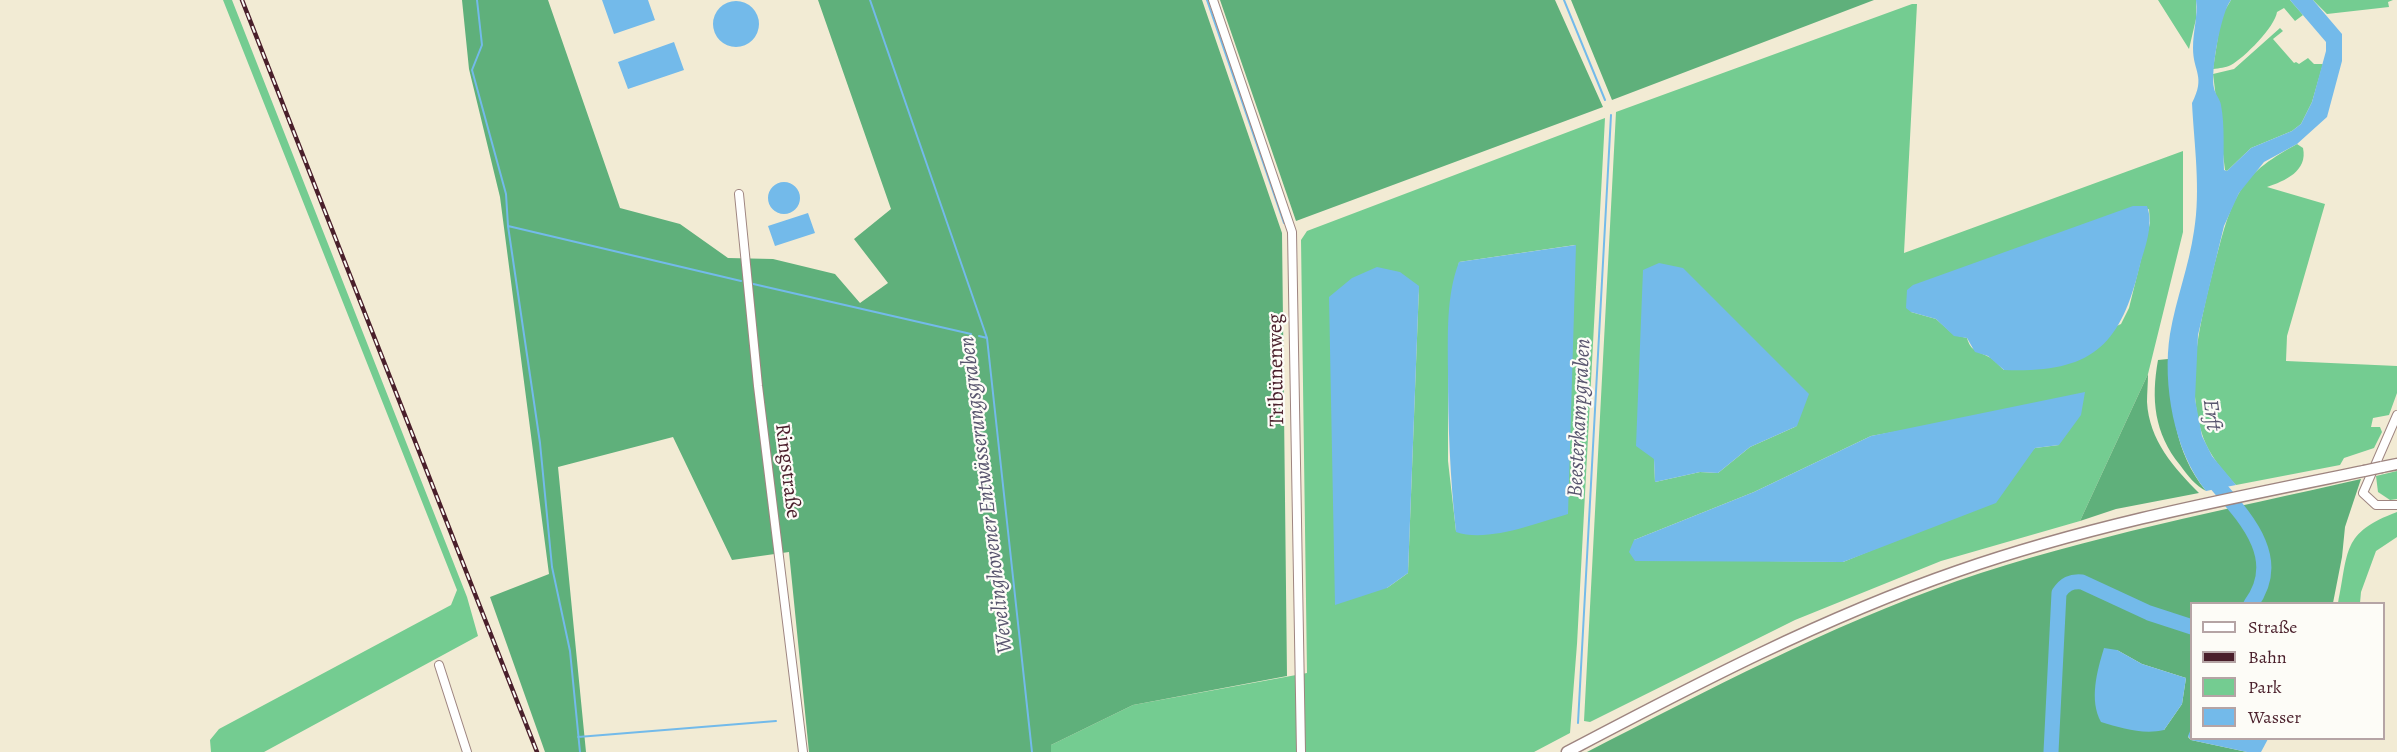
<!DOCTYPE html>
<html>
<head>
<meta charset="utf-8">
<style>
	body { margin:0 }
	#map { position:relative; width:2397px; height:752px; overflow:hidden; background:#f2ebd4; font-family:Alegreya,serif }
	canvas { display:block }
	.legend { position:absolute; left:2190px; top:602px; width:195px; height:138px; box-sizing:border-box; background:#fdfcf7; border:2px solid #b5a4a5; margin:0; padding:8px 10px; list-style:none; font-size:18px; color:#4a1f2b }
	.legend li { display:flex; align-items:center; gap:12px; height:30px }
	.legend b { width:30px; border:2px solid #b5a4a5 }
</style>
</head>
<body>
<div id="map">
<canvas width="2397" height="752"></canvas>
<ul class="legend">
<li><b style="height:8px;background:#fff"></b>Straße</li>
<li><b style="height:8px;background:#4a1f2b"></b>Bahn</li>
<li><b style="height:16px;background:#74cc91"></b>Park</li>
<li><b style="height:16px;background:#73baea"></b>Wasser</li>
</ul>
</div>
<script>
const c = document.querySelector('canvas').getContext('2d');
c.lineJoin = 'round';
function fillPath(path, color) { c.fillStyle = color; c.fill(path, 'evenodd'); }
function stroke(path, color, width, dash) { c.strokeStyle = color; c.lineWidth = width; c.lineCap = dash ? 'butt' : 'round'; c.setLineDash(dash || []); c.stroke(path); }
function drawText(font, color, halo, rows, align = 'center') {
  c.font = font + ' Alegreya,serif'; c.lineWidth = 4.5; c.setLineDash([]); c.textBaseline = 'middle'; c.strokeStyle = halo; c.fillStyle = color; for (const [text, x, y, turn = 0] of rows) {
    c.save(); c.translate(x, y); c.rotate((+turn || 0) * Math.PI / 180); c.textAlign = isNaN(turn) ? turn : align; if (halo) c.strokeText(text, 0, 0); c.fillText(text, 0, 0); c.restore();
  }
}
fillPath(new Path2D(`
	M 223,0 L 232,0 L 467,597 L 478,636 L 264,752 L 211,752 L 210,740 L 219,729 L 451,605 L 457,590 Z
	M 2158,0 L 2196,0 L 2196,19 L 2189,49 Z
	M 2231,0 L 2290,0 L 2303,15 L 2295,21 L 2284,8 L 2277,12 C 2275,27 2244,58 2231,65 C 2225,68 2220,68 2213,69 L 2221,17 Z
	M 2313,0 L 2393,0 L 2388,2 L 2389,7 L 2327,14 Z
	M 1912,4 L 1917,4 L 1904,253 L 2183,151 L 2183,232 L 2148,374 L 2080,521 L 1941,561 L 1795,620 L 1590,722 L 1584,721 L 1616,112 ZM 2149,209 L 2150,223 L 2129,308 L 2121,324 L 2022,369 L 2004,370 C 1999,366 1994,359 1989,357 C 1978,351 1971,352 1967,338 L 1954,335 L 1936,319 L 1911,312 ZM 1944,423 L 2059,445 L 2035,448 L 1904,537 L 1843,562 L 1768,561 L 1634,540 L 1754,492 L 1871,436 ZM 1797,426 L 1750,447 L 1718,473 L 1700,472 L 1655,482 L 1654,459 Z
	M 2280,28 L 2283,31 L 2273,39 L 2294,63 L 2296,62 L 2299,64 L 2308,58 L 2314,64 L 2323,64 L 2312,102 L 2301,124 L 2292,131 L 2251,148 L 2227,171 L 2225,170 L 2213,74 L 2234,69 Z
	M 1605,118 L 1577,644 L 1570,733 L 1534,752 L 1051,752 L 1051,745 L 1133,705 L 1307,673 L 1301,240 L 1307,231 ZM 1575,245 L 1456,531 L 1448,461 L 1448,356 L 1459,262 ZM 1419,286 L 1408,573 L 1387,588 Z
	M 2297,144 L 2303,148 C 2308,171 2285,181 2267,187 L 2325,204 L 2287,336 L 2286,361 L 2397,366 L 2397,393 L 2389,415 L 2373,418 L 2371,427 L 2380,427 L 2382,432 L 2374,448 L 2344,458 L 2340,465 L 2236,485 C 2222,470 2210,456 2203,437 C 2184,381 2201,320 2214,266 C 2221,241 2226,215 2239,193 C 2253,169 2274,157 2297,144 Z
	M 2397,471 L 2397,499 L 2390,500 L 2378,492 L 2376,476 Z
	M 2397,512 L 2397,537 L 2376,551 L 2361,592 L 2360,603 L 2338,603 C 2349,551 2341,533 2397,512 Z`), '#74cc91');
fillPath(new Path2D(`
	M 462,0 L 548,0 L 620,208 L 680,224 L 728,258 L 773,259 L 835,274 L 860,303 L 888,283 L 854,239 L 891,209 L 818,0 L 1202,0 L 1282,233 L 1287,676 L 1133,705 L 1051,745 L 1051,752 L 809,752 L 789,552 L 732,560 L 673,437 L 558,467 L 586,752 L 545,752 L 490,597 L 549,574 L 500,197 L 469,69 Z
	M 1220,0 L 1555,0 L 1603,107 L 1296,221 Z
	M 1571,0 L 1874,0 L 1612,100 Z
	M 2168,359 C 2173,409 2173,450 2206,491 C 2196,486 2187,475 2180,465 C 2154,433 2151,399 2158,360 Z
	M 2148,374 C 2148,383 2147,393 2147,402 C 2149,440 2174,468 2199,493 L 2116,509 L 2080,521 Z
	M 2361,479 L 2345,527 L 2342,557 L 2333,603 L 2192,604 L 2192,729 L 2188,737 L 2191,740 L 2247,752 L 1587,752 C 1708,690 1829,626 1957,581 C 2088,536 2226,510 2361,479 ZM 2117,650 L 2142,664 L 2186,678 L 2182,704 L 2164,730 Z`), '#5fb07b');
fillPath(new Path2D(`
	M 602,0 L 648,0 L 655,20 L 614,34 Z
	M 2196,0 L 2231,0 C 2221,12 2210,73 2214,88 C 2215,94 2220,99 2221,105 C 2225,126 2223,148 2224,170 L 2227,171 L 2251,148 L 2292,131 L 2301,124 L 2312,102 L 2326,51 L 2326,42 L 2290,0 L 2313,0 L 2342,34 L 2342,61 L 2327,117 L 2297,144 L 2264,162 L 2239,193 L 2224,226 L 2210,284 L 2198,335 L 2195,399 L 2202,436 L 2212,456 L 2236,485 L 2206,491 C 2174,452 2162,384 2170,334 C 2176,299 2189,266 2194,231 C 2201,190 2194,144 2192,103 C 2206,76 2193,72 2193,48 C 2193,31 2198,17 2196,0 Z
	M713 24a23 23 0 1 1 46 0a23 23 0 1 1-46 0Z
	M 674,42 L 684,70 L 628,89 L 618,62 Z
	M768 198a16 16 0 1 1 32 0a16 16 0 1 1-32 0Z
	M 2133,206 L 2147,206 C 2154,225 2145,247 2140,265 C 2120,348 2091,373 2004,370 L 1988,356 L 1975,352 L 1967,338 L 1954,336 L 1936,319 L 1911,312 L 1906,308 L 1907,290 L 1913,285 Z
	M 808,213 L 815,233 L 775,246 L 768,226 Z
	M 1576,245 L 1568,514 C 1537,523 1487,543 1456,532 C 1450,476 1448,426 1448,371 C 1448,334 1446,296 1459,262 Z
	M 1659,263 L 1683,268 L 1809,394 L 1797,426 L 1750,447 L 1718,473 L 1700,472 L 1655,482 L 1654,459 L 1636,446 L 1643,270 Z
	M 1377,267 L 1400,272 L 1419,286 L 1408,573 L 1387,588 L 1335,605 L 1329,297 L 1352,278 Z
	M 2085,392 L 2081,415 L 2059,445 L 2035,448 L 1996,503 L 1843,562 L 1635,561 L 1629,552 L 1634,540 L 1754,492 L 1871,436 Z
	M 2104,648 L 2117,650 L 2142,664 L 2186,678 L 2182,704 L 2164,730 C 2143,735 2121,728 2101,722 C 2089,700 2097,671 2104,648 Z
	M 2191,729 L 2192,738 L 2268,739 L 2261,752 L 2247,752 L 2191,740 L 2188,736 Z`), '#73baea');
stroke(new Path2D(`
	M 477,0 L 482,45 L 472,70 L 506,194 L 508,226 L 741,281
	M 870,0 L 987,338 L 1032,752
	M 1207,0 L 1284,223
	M 1564,0 L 1605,100
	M 508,226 L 540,443 L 552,567 L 570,651 L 580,752
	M 749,283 L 971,334
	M 979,336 L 987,338
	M 1578,723 L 1611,115
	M 578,737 L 776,721`), '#73baea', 2);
stroke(new Path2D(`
	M 2207,473 C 2237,510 2288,554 2251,604
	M 2051,752 L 2059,593 C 2065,584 2071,581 2082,582 L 2149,613 L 2192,627`), '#73baea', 15);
const minor = new Path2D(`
	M 1213,0 L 1292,232 L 1301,752
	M 739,194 L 758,386 L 803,752
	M 2397,415 L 2363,493 L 2376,505 L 2397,505
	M 439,665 L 467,752`);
const tertiary = new Path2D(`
	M 2382,467 L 2397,464
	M 1567,752 C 1694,685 1822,618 1958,571 C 2090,525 2227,499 2364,471`);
stroke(minor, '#9e8580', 10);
stroke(tertiary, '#9e8580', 13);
stroke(minor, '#fff', 8);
stroke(tertiary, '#fff', 10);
const rail = new Path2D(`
	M 242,0 L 537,752`);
stroke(rail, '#4a1f2b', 4.5);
stroke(rail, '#fdfcf7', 2, [7]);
const tertiaryBridge = new Path2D(`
	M 2364,471 L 2382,467`);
stroke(tertiaryBridge, '#9e8580', 13, []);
stroke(tertiaryBridge, '#fff', 10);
drawText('21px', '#4a1f2b', '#fdfcf7', [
	["Tribünenweg",1277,370,-91],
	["Ringstraße",787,471,83]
]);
drawText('italic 22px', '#58556e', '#fdfcf7', [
	["Erft",2211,415,83],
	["Beesterkampgraben",1580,418,-87],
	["Wevelinghovener Entwässerungsgraben",987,495,-97]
]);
</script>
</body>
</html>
